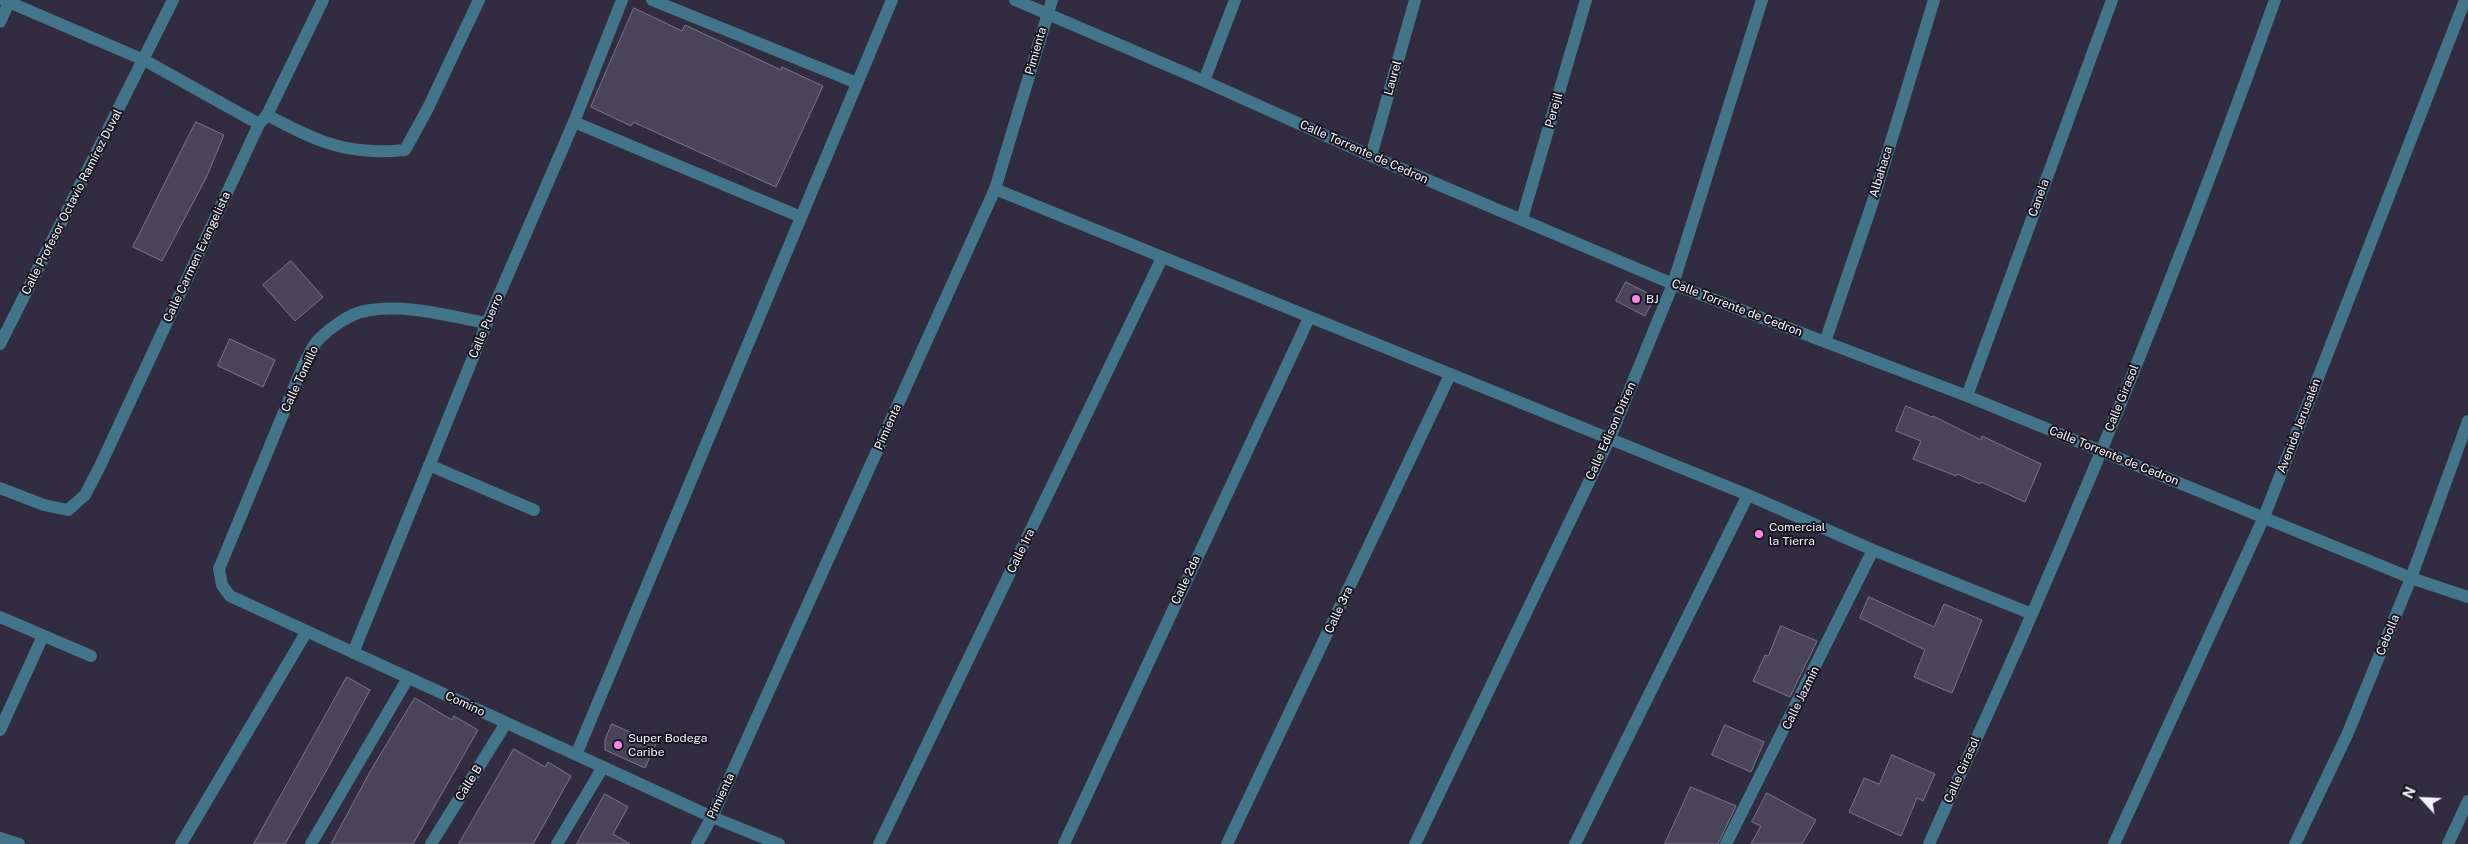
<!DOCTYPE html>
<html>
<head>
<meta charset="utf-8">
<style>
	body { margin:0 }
	#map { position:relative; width:2468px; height:844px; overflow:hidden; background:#312c3f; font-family:"Public Sans",sans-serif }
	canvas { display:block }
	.north { position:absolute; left:2398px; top:774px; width:50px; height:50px; -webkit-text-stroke:4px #18161f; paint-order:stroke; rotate:295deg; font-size:14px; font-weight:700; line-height:20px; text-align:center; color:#f4f2fe }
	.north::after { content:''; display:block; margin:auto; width:18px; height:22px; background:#f4f2fe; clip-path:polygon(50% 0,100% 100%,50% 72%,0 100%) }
</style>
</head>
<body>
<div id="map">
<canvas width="2468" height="844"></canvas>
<div class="north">N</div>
</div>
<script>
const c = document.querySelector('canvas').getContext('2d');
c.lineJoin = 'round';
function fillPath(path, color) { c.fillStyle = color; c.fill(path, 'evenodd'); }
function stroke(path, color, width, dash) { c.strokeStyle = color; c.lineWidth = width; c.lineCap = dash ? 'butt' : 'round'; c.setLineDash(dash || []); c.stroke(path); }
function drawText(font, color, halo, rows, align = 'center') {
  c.font = font + ' "Public Sans",sans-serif'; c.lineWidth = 4; c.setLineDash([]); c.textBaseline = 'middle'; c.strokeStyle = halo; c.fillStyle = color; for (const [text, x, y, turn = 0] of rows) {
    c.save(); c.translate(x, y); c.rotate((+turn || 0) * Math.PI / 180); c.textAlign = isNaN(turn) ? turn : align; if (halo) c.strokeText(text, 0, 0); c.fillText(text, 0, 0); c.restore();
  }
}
const building = new Path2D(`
	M 634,8 L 682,31 L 685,25 L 781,70 L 782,67 L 823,86 L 776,187 L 633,122 L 631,126 L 591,107 Z
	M 196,122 L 224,135 L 206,178 L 162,261 L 133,247 Z
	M 291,261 L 323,297 L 295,321 L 263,285 Z
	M 1626,282 L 1655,297 L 1645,316 L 1616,301 Z
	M 230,339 L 275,360 L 263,387 L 218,366 Z
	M 1906,406 L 1932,417 L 1933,416 L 1981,440 L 1982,436 L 2041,464 L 2025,502 L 1981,482 L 1980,484 L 1957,474 L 1956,476 L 1913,459 L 1921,441 L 1896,431 Z
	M 1869,597 L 1934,627 L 1944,604 L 1982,620 L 1952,693 L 1914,677 L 1925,650 L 1860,618 Z
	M 1781,626 L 1817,641 L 1790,697 L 1753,681 L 1765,655 L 1768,656 Z
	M 347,677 L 370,690 L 330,764 L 285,844 L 254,844 Z
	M 415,698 L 452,720 L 454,716 L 478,730 L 413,844 L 331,844 L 371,770 Z
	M 612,724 L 656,744 L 645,768 L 605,750 L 605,740 Z
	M 1725,725 L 1764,742 L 1751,772 L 1712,755 Z
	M 514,749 L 545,767 L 548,762 L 571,776 L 542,828 L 533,844 L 459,844 Z
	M 1892,755 L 1935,774 L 1923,801 L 1917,798 L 1901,836 L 1849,812 L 1864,778 L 1879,784 Z
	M 1691,787 L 1736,806 L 1718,844 L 1665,844 Z
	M 1767,793 L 1816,820 L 1802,844 L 1751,844 L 1761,826 L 1752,822 Z
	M 605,794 L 628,807 L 613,834 L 630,844 L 577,844 Z`);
fillPath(building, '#4a4559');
stroke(building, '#7a758b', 1);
stroke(new Path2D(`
	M 4,0 L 144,60 L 259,124
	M 652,0 L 857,83
	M 1015,0 L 1204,81 L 1371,156 L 1673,284 L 1967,396 L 2411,578 L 2468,597
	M 0,22 L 10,0
	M 1204,81 L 1235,0
	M 267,115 C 316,141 347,156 405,150 L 428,108 L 479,0
	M 574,122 L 801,217
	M 1371,156 L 1415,0
	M 995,189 L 1748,495 L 1873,550 L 2032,614
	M 1522,219 L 1586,0
	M 487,323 C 448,316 404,303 365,311 C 349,314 330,328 319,339 C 312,346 308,357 303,366 L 219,569 L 222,585 L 230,596 L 712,817 L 779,844
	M 1825,342 L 1872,204 L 1934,0
	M 0,344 L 173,0
	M 1967,396 L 2112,0
	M 429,465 L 534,510
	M 0,488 L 44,505 L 68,510 L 85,495 L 101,464 L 259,124 L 267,115 L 323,0
	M 0,617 L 91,656
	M 353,653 L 487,323 L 574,122 L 622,0
	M 0,730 L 43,636
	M 576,755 L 892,0
	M 0,838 L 19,844
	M 181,844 L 307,631
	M 311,844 L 408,678
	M 431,844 L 506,723
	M 557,844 L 603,767
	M 697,844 L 712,817 L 995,189 L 1052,0
	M 879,844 L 1162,258
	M 1064,844 L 1309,318
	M 1227,844 L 1450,375
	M 1415,844 L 1609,440 L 1673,284 L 1762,0
	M 1575,844 L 1748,495
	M 1726,844 L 1873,550
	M 1929,844 C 1963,767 1999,691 2032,614 C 2120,412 2201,207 2275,0
	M 2114,844 L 2264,517 L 2465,0
	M 2295,844 L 2347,735 L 2411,578 L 2468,421
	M 2448,844 L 2468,801`), '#42748a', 12);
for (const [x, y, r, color] of [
	[1636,299,5,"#fc86e4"],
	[1759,534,5,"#fc86e4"],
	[618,745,5,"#fc86e4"]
]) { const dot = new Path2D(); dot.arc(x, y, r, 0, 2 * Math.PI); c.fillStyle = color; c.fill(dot); stroke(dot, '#18161f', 2); }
drawText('12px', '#f4f2fe', '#18161f', [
	["Pimienta",1036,51,-74],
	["Laurel",1393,78,-74],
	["Perejil",1554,110,-74],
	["Calle Torrente de Cedron",1364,152,24],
	["Albahaca",1881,172,-73],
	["Canela",2039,198,-70],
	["Calle Profesor Octavio Ramírez Duval",72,202,-63],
	["Calle Carmen Evangelista",197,257,-65],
	["Calle Torrente de Cedron",1737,308,21],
	["Calle Puerro",486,326,-67],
	["Calle Tomillo",300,379,-65],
	["Calle Girasol",2122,398,-68],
	["Avenida Jerusalén",2299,426,-69],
	["Pimienta",888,427,-66],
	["Calle Edison Ditren",1611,431,-66],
	["Calle Torrente de Cedron",2114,456,22],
	["Calle 1ra",1021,551,-64],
	["Calle 2da",1186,580,-65],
	["Calle 3ra",1339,610,-65],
	["Cebolla",2388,635,-68],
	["Calle Jazmin",1801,698,-64],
	["Comino",465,704,25],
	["Calle Girasol",1962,770,-66],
	["Calle B",469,783,-58],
	["Pimienta",721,796,-65]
]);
drawText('12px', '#f4f2fe', '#18161f', [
	["BJ",1646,299],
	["Comercial",1769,527],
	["la Tierra",1769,541],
	["Super Bodega",628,738],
	["Caribe",628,752]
], 'left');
</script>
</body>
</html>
